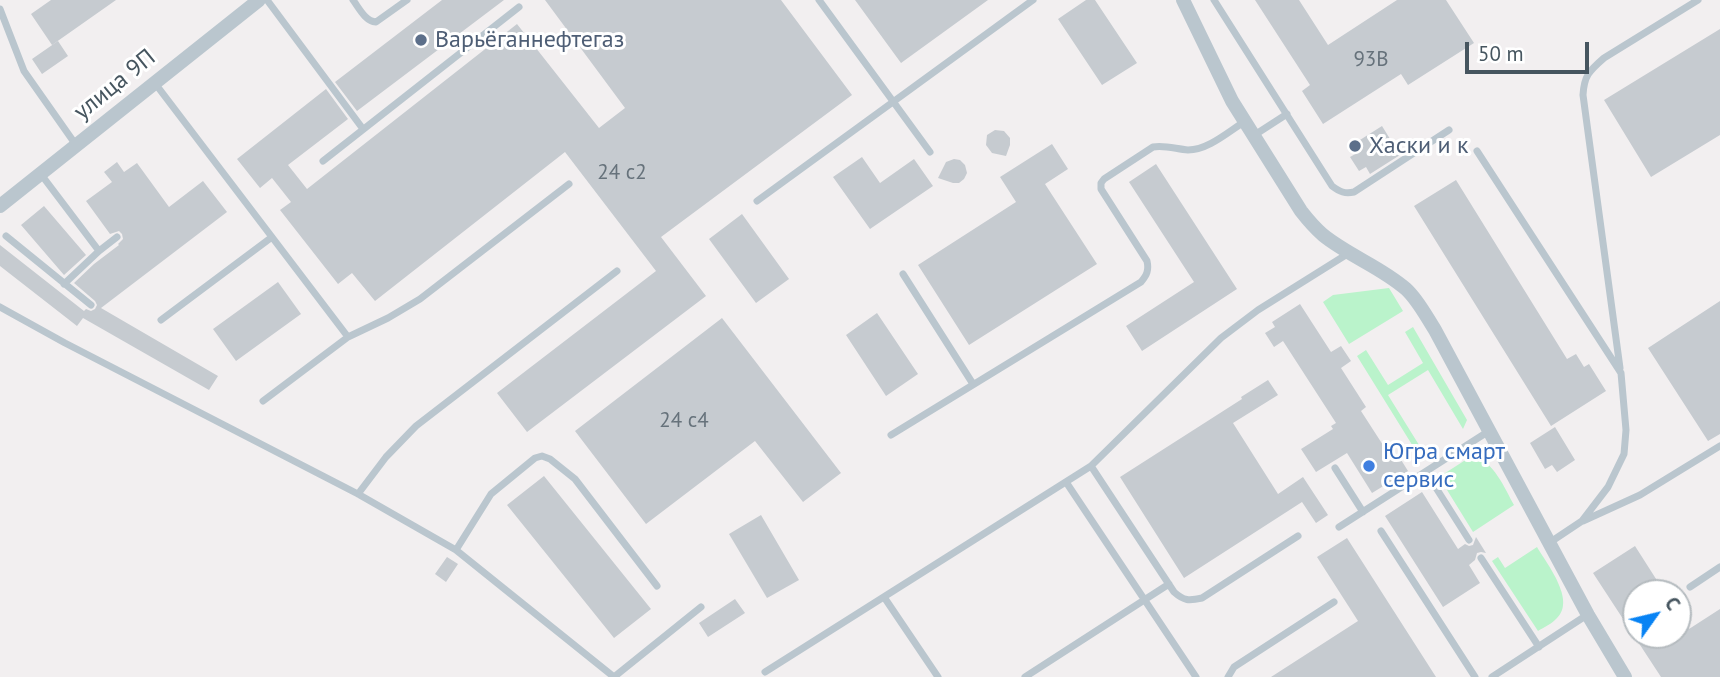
<!DOCTYPE html>
<html>
<head>
<meta charset="utf-8">
<style>
	body { margin:0 }
	#map { position:relative; width:1720px; height:677px; overflow:hidden; background:#f2eff0; font-family:"PT Sans",sans-serif }
	canvas { display:block }
	.north { position:absolute; left:1622px; top:579px; width:70px; height:70px; box-sizing:border-box; background:#fff; border:2px solid #b5bbbf; border-radius:50%; rotate:56deg; font-size:19px; font-weight:700; line-height:28px; text-align:center; color:#46555f }
	.north::after { content:''; display:block; margin:auto; width:24px; height:32px; background:#0883f4; clip-path:polygon(50% 0,100% 100%,50% 72%,0 100%) }
	.scale { position:absolute; left:1465px; top:42px; width:124px; height:32px; box-sizing:border-box; border:4px solid #46555f; border-top:0; padding-left:9px; font-size:21px; line-height:24px; white-space:nowrap; color:#46555f; -webkit-text-stroke:5px #fff; paint-order:stroke }
</style>
</head>
<body>
<div id="map">
<canvas width="1720" height="677"></canvas>
<div class="north">С</div>
<div class="scale">50 m</div>
</div>
<script>
const c = document.querySelector('canvas').getContext('2d');
c.lineJoin = 'round';
function fillPath(path, color) { c.fillStyle = color; c.fill(path, 'evenodd'); }
function stroke(path, color, width, dash) { c.strokeStyle = color; c.lineWidth = width; c.lineCap = dash ? 'butt' : 'round'; c.setLineDash(dash || []); c.stroke(path); }
function drawText(font, color, halo, rows, align = 'center') {
  c.font = font + ' "PT Sans",sans-serif'; c.lineWidth = 6; c.setLineDash([]); c.textBaseline = 'middle'; c.strokeStyle = halo; c.fillStyle = color; for (const [text, x, y, turn = 0] of rows) {
    c.save(); c.translate(x, y); c.rotate((+turn || 0) * Math.PI / 180); c.textAlign = isNaN(turn) ? turn : align; if (halo) c.strokeText(text, 0, 0); c.fillText(text, 0, 0); c.restore();
  }
}
fillPath(new Path2D(`
	M 1389,288 L 1403,311 L 1349,344 L 1323,302 L 1333,295 Z
	M 1413,327 L 1467,420 L 1463,429 L 1428,370 L 1388,395 L 1424,453 L 1419,456 L 1357,356 L 1366,350 L 1388,385 L 1423,363 L 1405,332 Z
	M 1473,458 C 1493,459 1505,489 1514,505 L 1473,532 L 1439,477 L 1467,459 Z
	M 1537,547 C 1547,564 1576,600 1557,618 C 1552,624 1544,627 1538,631 L 1492,561 L 1498,557 L 1505,568 Z`), '#baf3cb');
fillPath(new Path2D(`
	M 51,0 L 116,0 L 52,45 L 31,14 Z
	M 442,0 L 504,0 L 357,111 L 335,82 Z
	M 545,0 L 781,0 L 852,95 L 661,237 L 706,296 L 527,432 L 497,393 L 656,271 L 565,152 L 375,301 L 352,273 L 338,284 L 280,210 L 291,202 L 272,178 L 260,188 L 237,159 L 326,89 L 348,119 L 288,165 L 307,189 L 517,24 L 599,128 L 625,108 Z
	M 855,0 L 988,0 L 901,63 Z
	M 1086,0 L 1095,0 L 1137,63 L 1102,85 L 1058,19 Z
	M 1255,0 L 1299,0 L 1328,45 L 1397,0 L 1446,0 L 1474,43 L 1408,85 L 1401,74 L 1323,124 L 1302,91 L 1310,85 Z
	M 1720,29 L 1720,135 L 1651,177 L 1604,100 Z
	M 58,41 L 68,56 L 42,74 L 32,59 Z
	M 1382,126 L 1400,155 L 1370,174 L 1366,167 L 1359,171 L 1350,157 L 1357,153 L 1352,145 Z
	M 995,130 L 1004,131 L 1010,138 L 1010,145 L 1006,156 L 992,153 L 986,145 L 987,135 Z
	M 1052,144 L 1068,169 L 1045,184 L 1097,264 L 969,345 L 918,265 L 1016,202 L 1000,177 Z
	M 862,157 L 880,183 L 914,159 L 933,186 L 870,229 L 833,177 Z
	M 954,159 L 960,160 L 965,165 L 967,173 L 964,179 L 959,183 L 953,183 L 938,178 L 946,162 Z
	M 117,162 L 124,172 L 137,163 L 169,207 L 203,181 L 227,212 L 101,308 L 218,376 L 209,390 L 83,318 L 77,326 L 0,266 L 0,245 L 84,311 L 86,309 L 91,311 L 95,309 L 97,305 L 95,301 L 74,283 L 94,264 L 119,245 L 118,244 L 123,239 L 122,234 L 119,231 L 110,234 L 86,201 L 112,182 L 104,172 Z
	M 1156,164 L 1237,289 L 1142,351 L 1126,326 L 1194,282 L 1129,182 Z
	M 1456,180 L 1567,359 L 1576,354 L 1584,367 L 1589,364 L 1606,391 L 1551,426 L 1414,206 Z
	M 44,206 L 86,255 L 64,275 L 21,225 Z
	M 742,214 L 789,279 L 756,303 L 709,239 Z
	M 278,282 L 301,314 L 236,361 L 213,329 Z
	M 1720,301 L 1720,434 L 1708,441 L 1648,348 Z
	M 1300,304 L 1331,352 L 1341,346 L 1351,361 L 1341,368 L 1366,407 L 1361,411 L 1392,459 L 1398,455 L 1408,471 L 1372,493 L 1347,453 L 1316,472 L 1301,449 L 1333,429 L 1331,426 L 1336,423 L 1283,341 L 1274,347 L 1265,333 L 1275,327 L 1272,322 Z
	M 877,313 L 918,374 L 886,396 L 846,335 Z
	M 722,318 L 841,473 L 803,502 L 755,441 L 646,524 L 575,431 Z
	M 1268,380 L 1278,395 L 1233,423 L 1278,494 L 1303,477 L 1328,515 L 1316,523 L 1302,502 L 1184,578 L 1120,477 L 1242,399 L 1241,397 Z
	M 1555,427 L 1575,460 L 1557,472 L 1552,465 L 1545,469 L 1530,443 Z
	M 544,476 L 651,609 L 614,638 L 507,505 Z
	M 1422,492 L 1458,549 L 1465,544 L 1469,546 L 1473,545 L 1476,537 L 1486,553 L 1481,552 L 1477,553 L 1475,560 L 1469,565 L 1480,583 L 1443,607 L 1385,516 Z
	M 761,515 L 799,580 L 767,598 L 729,534 Z
	M 1347,538 L 1436,677 L 1271,677 L 1358,621 L 1317,557 Z
	M 1635,546 L 1665,593 L 1636,593 L 1636,635 L 1678,635 L 1678,613 L 1689,629 L 1720,609 L 1720,677 L 1661,677 L 1593,573 Z
	M 447,557 L 458,564 L 446,582 L 435,574 Z
	M 735,599 L 745,613 L 708,637 L 699,623 Z`), '#c6cbd0');
stroke(new Path2D(`
	M 267,0 L 363,129
	M 353,0 C 359,8 365,21 376,22 L 407,0
	M 819,0 L 930,152
	M 1214,0 L 1332,186 C 1340,192 1345,194 1354,192 L 1449,130
	M 0,9 L 24,71 L 76,145
	M 154,82 L 348,337 L 263,401
	M 1253,136 L 1287,114
	M 1477,151 L 1621,373 L 1626,430 L 1624,454 L 1608,487 L 1582,521 L 1549,543
	M 323,161 L 519,7
	M 40,173 L 99,251
	M 757,201 L 1033,0
	M 6,236 L 91,305
	M 903,274 L 973,384
	M 64,284 L 99,251 L 117,237
	M 0,307 L 65,343 L 358,494 L 456,550 L 614,677 L 701,607
	M 161,320 L 272,237
	M 348,337 L 388,318 L 420,299 L 569,184
	M 1620,368 L 1583,95 C 1584,76 1589,71 1604,58 L 1698,0
	M 891,435 L 1141,282 C 1147,275 1149,270 1147,261 L 1101,189 L 1101,183 L 1104,179 L 1153,147 C 1165,145 1176,149 1188,150 C 1208,150 1228,132 1244,122
	M 1091,466 L 1174,592 C 1184,601 1189,601 1202,598 L 1298,536
	M 1335,468 L 1363,512
	M 1426,472 L 1469,540
	M 1066,482 L 1196,677
	M 358,494 L 386,457 L 416,426 L 617,271
	M 1583,521 L 1640,495 L 1720,446
	M 1339,527 L 1489,431
	M 1381,531 L 1475,677
	M 456,550 L 491,494 L 535,458 L 542,456 L 550,459 L 575,479 L 657,586
	M 1481,558 L 1539,647
	M 1690,587 L 1720,567
	M 884,597 L 938,677
	M 765,672 L 1091,466 L 1221,338 L 1258,310 L 1349,253
	M 1025,677 L 1169,584
	M 1228,677 L 1234,667 L 1334,602
	M 1492,677 L 1587,615`), '#bac6ce', 7);
stroke(new Path2D(`
	M 1183,0 L 1232,101 L 1301,211 C 1308,220 1315,228 1323,235 C 1349,256 1381,267 1406,289 C 1418,300 1426,316 1435,330 L 1588,615 L 1625,677
	M 0,206 L 259,0`), '#bac6ce', 14);
for (const [x, y, r, color] of [
	[421,40,7,"#5c6f8a"],
	[1355,146,7,"#5c6f8a"],
	[1369,466,7,"#3f7fe0"]
]) { const dot = new Path2D(); dot.arc(x, y, r, 0, 2 * Math.PI); c.fillStyle = color; c.fill(dot); stroke(dot, '#fff', 2.5); }
drawText('21px', '#66727b', null, [
	["93В",1371,60],
	["24 с2",622,173],
	["24 с4",684,421]
]);
drawText('24px', '#4e5e75', '#fff', [
	["Варьёганнефтегаз",435,40],
	["Хаски и к",1369,146]
], 'left');
drawText('24px', '#46555f', '#fff', [
	["улица 9П",115,85,-39]
]);
drawText('24px', '#366cbe', '#fff', [
	["Югра смарт",1383,452],
	["сервис",1383,480]
], 'left');
</script>
</body>
</html>
